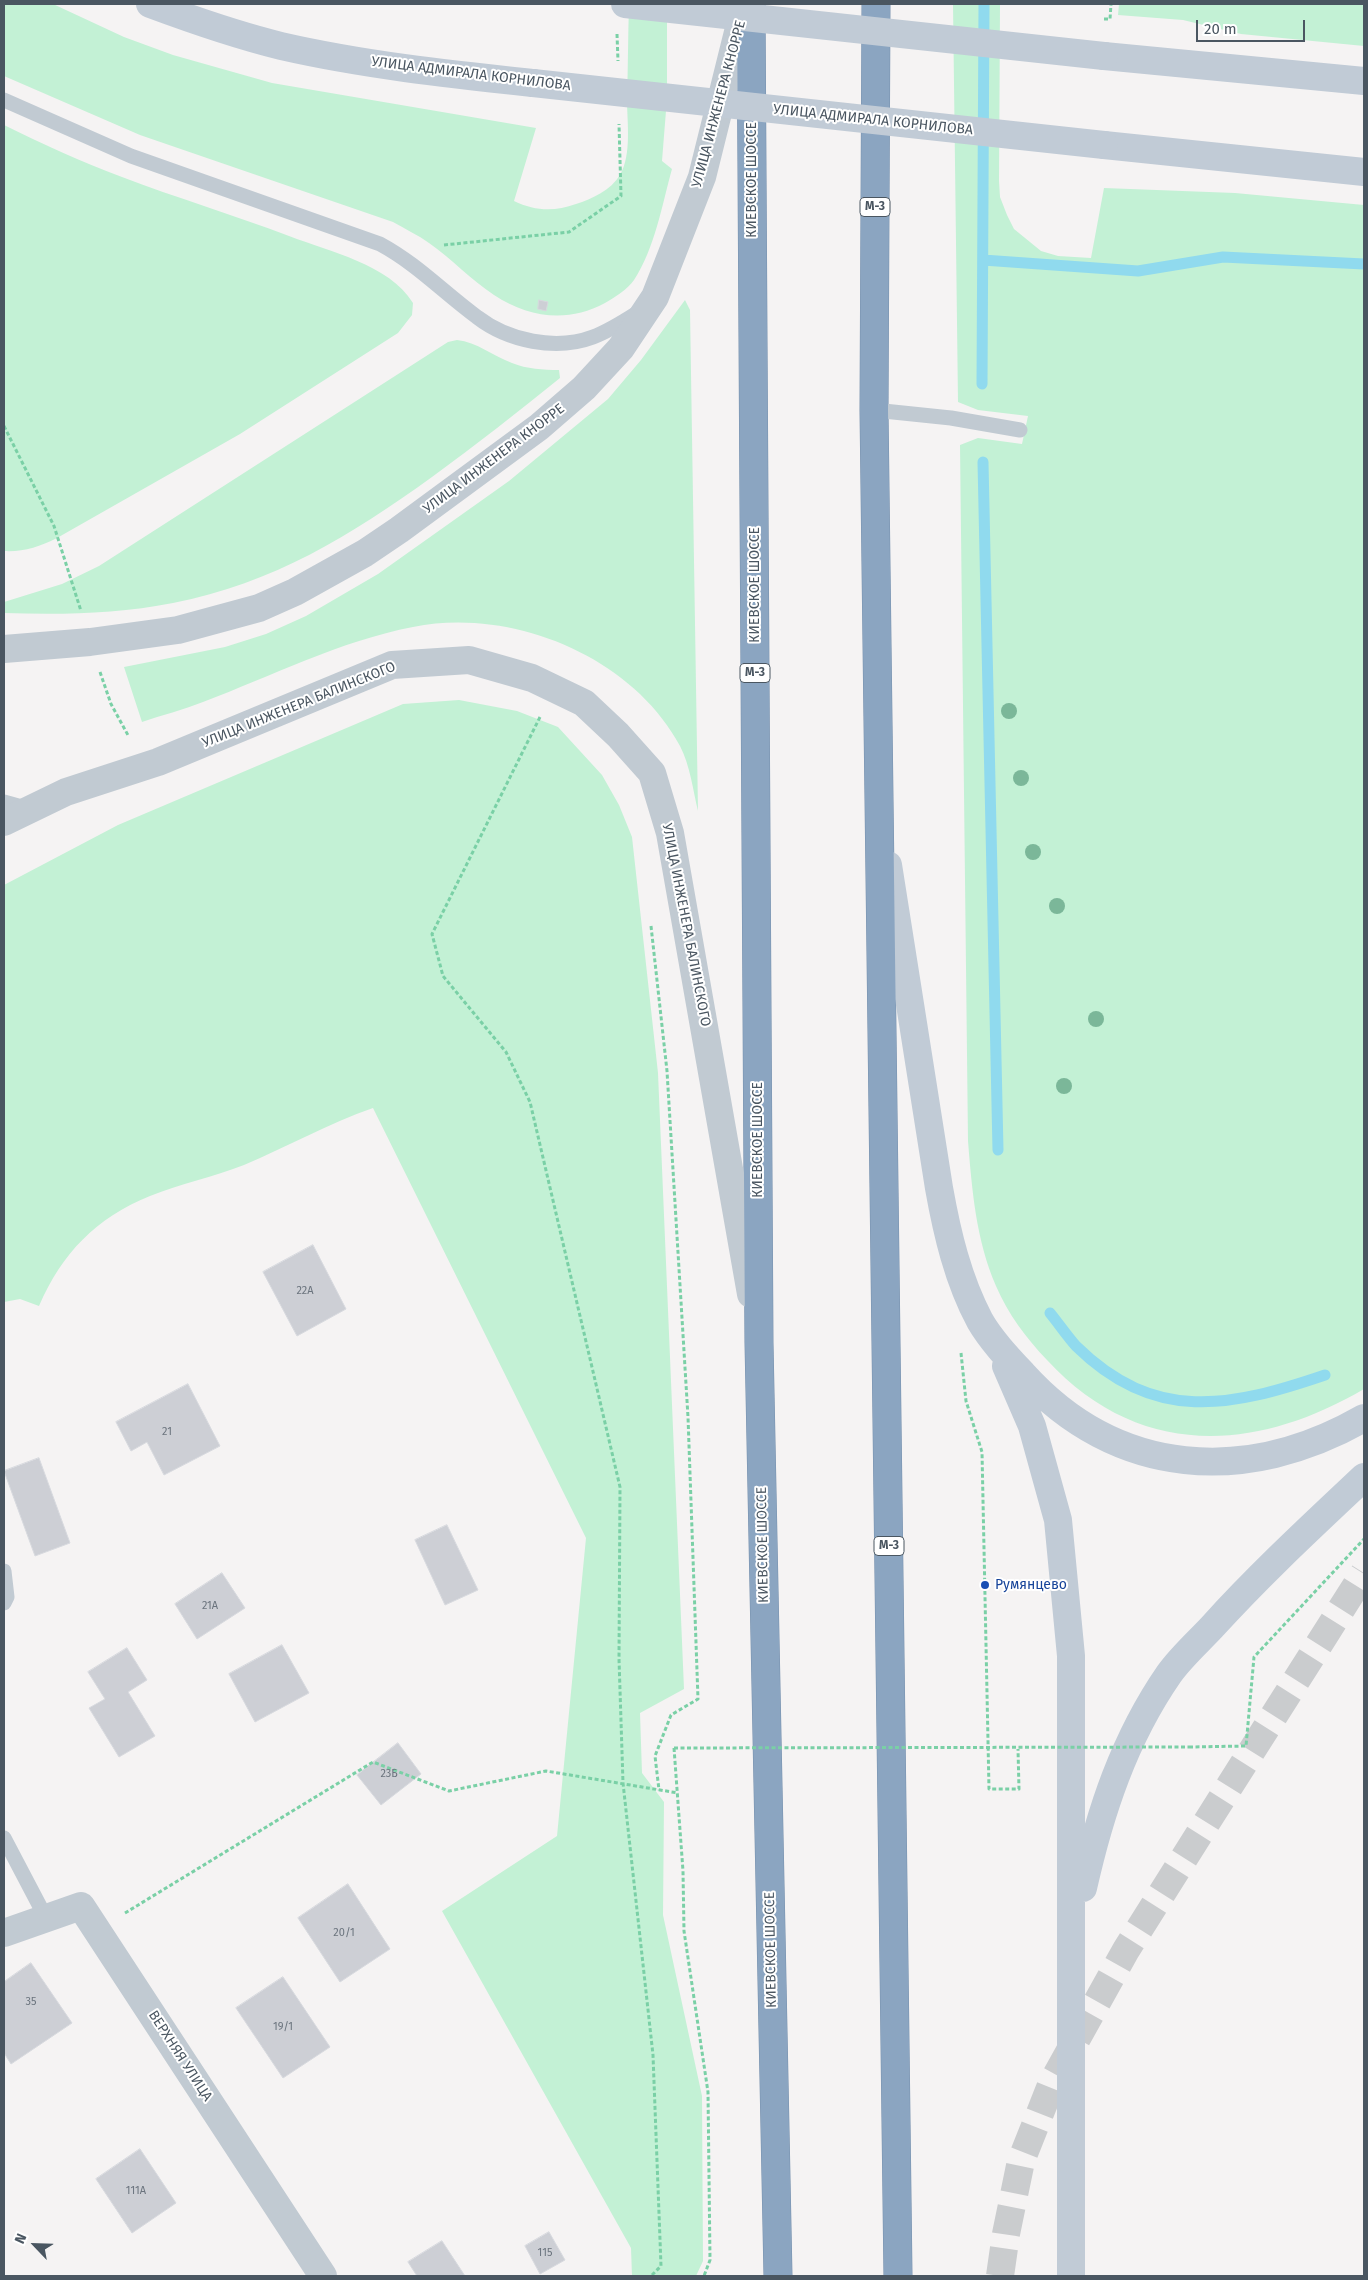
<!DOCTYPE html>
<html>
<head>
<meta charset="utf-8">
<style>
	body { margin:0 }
	#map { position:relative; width:1368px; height:2280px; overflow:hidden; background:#f5f3f3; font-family:"Fira Sans",sans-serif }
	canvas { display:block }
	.frame { position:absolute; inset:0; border:5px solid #4a5661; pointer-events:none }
	.north { position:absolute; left:10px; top:2220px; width:50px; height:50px; -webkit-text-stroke:4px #fff; paint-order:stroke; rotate:294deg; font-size:14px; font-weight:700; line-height:20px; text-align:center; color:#4a5661 }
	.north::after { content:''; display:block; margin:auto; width:18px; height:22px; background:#4a5661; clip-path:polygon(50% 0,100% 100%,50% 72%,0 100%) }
	.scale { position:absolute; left:1196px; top:20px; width:109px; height:22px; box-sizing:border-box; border:2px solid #4a5661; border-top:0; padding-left:6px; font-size:15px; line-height:18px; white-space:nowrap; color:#4a5661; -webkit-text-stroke:4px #fff; paint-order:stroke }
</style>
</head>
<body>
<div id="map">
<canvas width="1368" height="2280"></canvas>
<div class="frame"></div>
<div class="north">N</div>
<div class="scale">20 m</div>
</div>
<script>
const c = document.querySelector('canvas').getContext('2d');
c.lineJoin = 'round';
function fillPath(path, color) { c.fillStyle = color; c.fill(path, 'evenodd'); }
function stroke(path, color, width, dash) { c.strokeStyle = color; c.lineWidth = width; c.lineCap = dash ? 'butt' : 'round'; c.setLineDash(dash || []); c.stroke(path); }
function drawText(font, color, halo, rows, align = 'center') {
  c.font = font + ' "Fira Sans",sans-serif'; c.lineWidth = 4; c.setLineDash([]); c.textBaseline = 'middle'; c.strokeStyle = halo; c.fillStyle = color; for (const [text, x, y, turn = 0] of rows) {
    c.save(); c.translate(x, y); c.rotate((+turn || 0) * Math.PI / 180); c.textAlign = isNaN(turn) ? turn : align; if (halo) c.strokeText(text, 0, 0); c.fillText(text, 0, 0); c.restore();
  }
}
fillPath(new Path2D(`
	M 4,4 L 53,4 L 124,37 L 173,55 L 272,83 L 536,128 L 514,201 C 535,211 554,212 576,204 C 592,199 611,190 620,175 C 632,154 627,122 627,99 C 628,67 628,36 629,4 L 667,4 L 667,98 L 662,161 L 672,169 C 662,205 655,248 634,280 C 628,289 615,297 605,303 C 568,323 529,318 494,295 C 471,280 452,259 429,243 C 418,235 405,229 393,222 L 140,135 L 4,76 Z
	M 953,4 L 1000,4 L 999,181 L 1000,197 L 1007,215 L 1014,229 L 1041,251 L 1058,256 L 1091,258 L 1104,188 L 1235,193 L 1364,205 L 1364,1389 C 1255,1453 1138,1459 1047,1360 C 1026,1338 1008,1314 996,1286 C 976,1240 972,1190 968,1141 L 960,445 L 978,438 L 1022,444 L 1028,416 L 978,410 L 958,402 Z
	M 1119,4 L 1364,4 L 1364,46 L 1241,34 L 1183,20 L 1118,15 Z
	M 4,125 C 42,144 82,162 122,177 C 177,198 234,215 289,236 C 330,252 389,264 413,303 L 412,315 L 398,333 L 240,434 L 57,538 C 39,547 23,552 4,551 Z
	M 685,300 L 690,310 L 698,811 C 693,790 690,765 680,746 C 632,656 511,607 413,627 C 340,641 272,676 203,702 C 183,710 162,715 142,722 L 124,667 L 225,647 L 266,634 L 306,616 L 378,574 L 509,481 L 608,399 L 641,360 Z
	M 457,340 C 477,342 493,356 512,363 C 527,369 543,370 559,370 L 560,378 C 518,412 476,445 432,477 C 350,536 274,583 173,603 C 117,614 60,615 4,613 L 4,602 L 62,584 L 99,566 L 448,342 Z
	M 459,700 L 517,711 L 558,727 L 602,775 L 619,805 L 632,837 L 658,1073 L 684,1689 L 640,1713 L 642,1773 L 664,1802 L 663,1915 L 702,2096 L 703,2261 L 696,2276 L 632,2276 L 631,2248 L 442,1911 L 557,1836 L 586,1538 L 373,1108 C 329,1123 287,1147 244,1165 C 213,1177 180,1184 150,1196 C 96,1218 62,1253 39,1306 L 20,1299 L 4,1302 L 4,885 L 118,825 L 403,704 Z`), '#c3f1d5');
stroke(new Path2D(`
	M 983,260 L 1138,271 L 1223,257 L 1364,264
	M 982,384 L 984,4
	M 983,462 L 998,1150
	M 1050,1313 C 1059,1324 1067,1336 1076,1346 C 1155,1424 1231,1407 1325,1375`), '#90daee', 11);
const building = new Path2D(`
	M 539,300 L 548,302 L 546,311 L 538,309 Z
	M 313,1245 L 346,1309 L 297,1336 L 263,1272 Z
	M 188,1384 L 220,1446 L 164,1475 L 147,1442 L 131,1451 L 116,1422 Z
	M 39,1458 L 70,1543 L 35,1556 L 4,1471 Z
	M 447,1525 L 478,1590 L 445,1605 L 415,1540 Z
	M 222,1573 L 245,1608 L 197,1639 L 175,1604 Z
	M 282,1645 L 309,1693 L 255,1722 L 229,1674 Z
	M 127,1648 L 147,1680 L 128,1692 L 155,1736 L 119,1757 L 89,1708 L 105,1699 L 88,1672 Z
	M 398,1743 L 421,1774 L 381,1805 L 357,1775 Z
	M 348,1884 L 390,1949 L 340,1982 L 298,1918 Z
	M 31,1963 L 72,2023 L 11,2064 L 4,2053 L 4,1982 Z
	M 283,1977 L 330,2047 L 283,2078 L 236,2008 Z
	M 140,2149 L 176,2203 L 132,2233 L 96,2179 Z
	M 549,2232 L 565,2260 L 540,2274 L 525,2246 Z
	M 442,2241 L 465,2276 L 417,2276 L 408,2262 Z`);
fillPath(building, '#cdcfd5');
stroke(building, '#d7d9de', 1);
stroke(new Path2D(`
	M 1000,2276 L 1006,2234 L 1021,2161 L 1052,2083 L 1126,1950 L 1364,1573`), '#caccce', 28, [28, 14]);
const highway = new Path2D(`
	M 751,4 L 759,1343 L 778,2276
	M 876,4 L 874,410 L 898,2276`);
stroke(highway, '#7690ad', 29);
stroke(new Path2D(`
	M 1104,19 L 1110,19 L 1111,4
	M 617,34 L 618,61
	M 444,245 L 569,232 L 621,196 L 619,124
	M 4,426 L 54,526 L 81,611
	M 100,672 L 111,704 L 129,737
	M 540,717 L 432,934 L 443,976 L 506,1052 L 530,1102 L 620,1487 L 619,1659 L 623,1783 L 653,2055 L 661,2266 L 651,2276
	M 651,926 L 667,1071 L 688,1417 L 698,1699 L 671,1715 L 655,1756 L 659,1790
	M 961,1353 L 966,1401 L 982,1452 L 989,1789 L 1019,1789 L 1018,1749
	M 1189,1747 L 1246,1746 L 1254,1657 L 1364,1539
	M 674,1748 L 683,1871 L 684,1931 L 708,2092 L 710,2260 L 704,2276
	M 125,1913 L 373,1762 L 449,1791 L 546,1771 L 678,1793`), '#7ad0a6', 3, [4, 2.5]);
stroke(new Path2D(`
	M 4,100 L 131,156 L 380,244 C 417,264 443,292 477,317 C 508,341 556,351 593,337 C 609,331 623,322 637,313
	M 874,410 L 951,418 L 1020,430
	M 4,802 L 29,809
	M 4,1571 L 7,1597 L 4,1603
	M 4,1838 L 46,1918`), '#c1cad2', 15);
stroke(new Path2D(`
	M 4,649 L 90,642 L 178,630 L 259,608 L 295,592 L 365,553 L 399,530 L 539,427 L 584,388 L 621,348 L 655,297 L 702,177 L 745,4
	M 4,822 L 66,792 L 158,762 L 392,665 L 469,660 L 532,678 L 584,703 L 618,735 L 652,773 L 670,833 L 751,1294
	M 4,1933 L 81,1906 L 323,2276`), '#c1cad2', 28);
stroke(new Path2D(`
	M 150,4 C 193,20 236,35 281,46 C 364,65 449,74 533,83
	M 1104,56 L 1364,81
	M 1104,145 L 1364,172
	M 888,865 L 939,1188 C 947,1233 958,1280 980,1321 C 991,1340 1008,1358 1023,1374 C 1117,1478 1247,1485 1364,1418
	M 1006,1366 L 1032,1426 L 1058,1520 L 1071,1656 L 1071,2276
	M 1083,1888 C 1100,1812 1124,1739 1169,1674 C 1181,1657 1198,1642 1212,1627 C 1260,1574 1312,1526 1364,1477`), '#c1cbd6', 28);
stroke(highway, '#8ba5c1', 28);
stroke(new Path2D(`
	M 674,1748 L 1189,1747`), '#7ad0a6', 3, [4, 2.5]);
stroke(new Path2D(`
	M 625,4 L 1104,56
	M 533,83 L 1104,145`), '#c1cbd6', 28);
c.fillStyle = '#7bb799';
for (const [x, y] of [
	[1009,711],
	[1021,778],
	[1033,852],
	[1057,906],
	[1096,1019],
	[1064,1086]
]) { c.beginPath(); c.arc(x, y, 8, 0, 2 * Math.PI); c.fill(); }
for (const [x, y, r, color] of [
	[985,1585,5,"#1a4fb4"]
]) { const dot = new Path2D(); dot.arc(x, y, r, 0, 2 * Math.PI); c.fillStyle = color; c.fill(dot); stroke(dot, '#fff', 2); }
drawText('11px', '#6b747e', null, [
	["22А",305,1291],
	["21",167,1432],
	["21А",210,1606],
	["23Б",389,1774],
	["20/1",344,1933],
	["35",31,2002],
	["19/1",283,2027],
	["111А",136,2191],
	["115",545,2253]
]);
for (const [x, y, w] of [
	[875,207,30],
	[755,673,30],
	[889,1546,30]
]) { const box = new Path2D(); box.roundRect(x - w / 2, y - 9.5, w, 19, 4); c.fillStyle = '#fff'; c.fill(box); stroke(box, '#4a5661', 1); }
drawText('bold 12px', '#4a5661', null, [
	["М-3",875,207],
	["М-3",755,673],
	["М-3",889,1546]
]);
drawText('14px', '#4a5661', '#fff', [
	["УЛИЦА АДМИРАЛА КОРНИЛОВА",471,74,7],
	["УЛИЦА ИНЖЕНЕРА КНОРРЕ",719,104,-75],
	["УЛИЦА АДМИРАЛА КОРНИЛОВА",873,120,6],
	["КИЕВСКОЕ ШОССЕ",752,180,-90],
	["УЛИЦА ИНЖЕНЕРА КНОРРЕ",494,459,-37],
	["КИЕВСКОЕ ШОССЕ",755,585,-90],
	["УЛИЦА ИНЖЕНЕРА БАЛИНСКОГО",299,705,-22],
	["УЛИЦА ИНЖЕНЕРА БАЛИНСКОГО",686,925,79],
	["КИЕВСКОЕ ШОССЕ",758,1140,-90],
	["КИЕВСКОЕ ШОССЕ",763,1545,-91],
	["КИЕВСКОЕ ШОССЕ",771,1950,-91],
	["ВЕРХНЯЯ УЛИЦА",180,2056,57]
]);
drawText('14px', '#164399', '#fff', [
	["Румянцево",995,1585]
], 'left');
</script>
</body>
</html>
